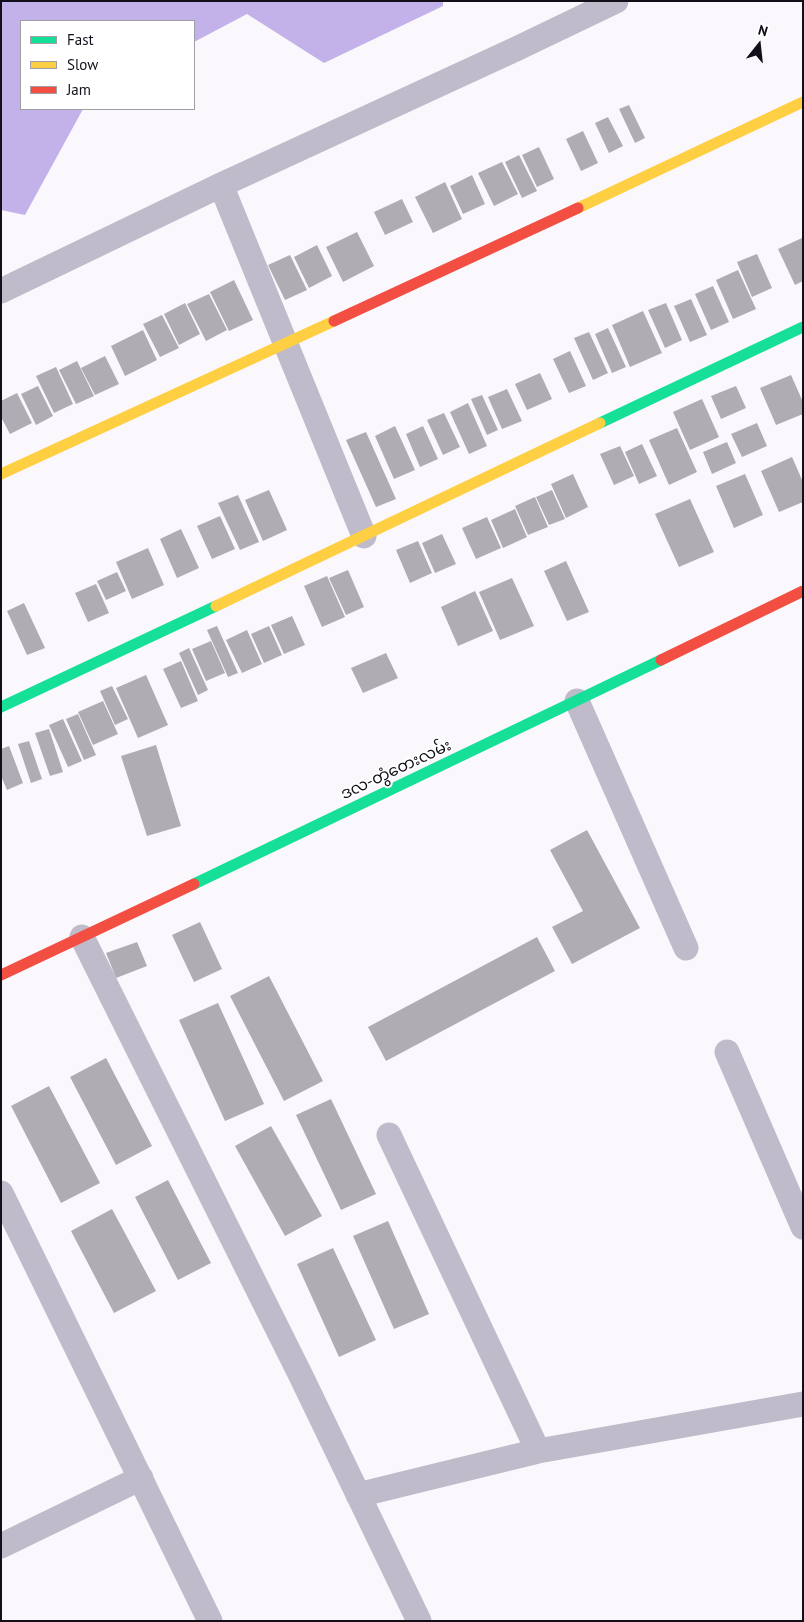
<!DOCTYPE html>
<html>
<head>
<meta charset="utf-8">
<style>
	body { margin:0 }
	#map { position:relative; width:804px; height:1622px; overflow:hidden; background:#faf8fd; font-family:"PT Sans",sans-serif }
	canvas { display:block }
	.frame { position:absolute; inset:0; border:2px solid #120e1a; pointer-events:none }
	.legend { position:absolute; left:20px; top:20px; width:175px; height:90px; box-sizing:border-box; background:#fff; border:1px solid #a09fa3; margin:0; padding:6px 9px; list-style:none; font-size:15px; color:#120e1a }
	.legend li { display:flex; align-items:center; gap:10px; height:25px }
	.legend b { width:25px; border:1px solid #a09fa3 }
	.north { position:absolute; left:734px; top:20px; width:50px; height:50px; -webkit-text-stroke:4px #fff; paint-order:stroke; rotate:16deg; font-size:14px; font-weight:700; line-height:20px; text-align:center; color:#120e1a }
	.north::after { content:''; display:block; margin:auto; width:18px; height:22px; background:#120e1a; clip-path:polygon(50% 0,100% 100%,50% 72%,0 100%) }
</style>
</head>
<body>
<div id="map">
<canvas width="804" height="1622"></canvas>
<div class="frame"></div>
<ul class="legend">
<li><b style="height:6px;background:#16e098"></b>Fast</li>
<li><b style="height:6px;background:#ffcf43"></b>Slow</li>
<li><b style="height:6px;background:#f24e42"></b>Jam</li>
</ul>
<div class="north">N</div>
</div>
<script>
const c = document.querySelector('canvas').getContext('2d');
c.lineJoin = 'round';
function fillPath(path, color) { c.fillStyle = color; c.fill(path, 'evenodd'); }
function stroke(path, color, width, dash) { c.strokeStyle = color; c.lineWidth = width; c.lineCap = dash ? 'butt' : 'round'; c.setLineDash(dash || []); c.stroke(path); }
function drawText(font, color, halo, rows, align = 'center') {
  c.font = font + ' "PT Sans","Noto Sans Myanmar",sans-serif'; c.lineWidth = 4; c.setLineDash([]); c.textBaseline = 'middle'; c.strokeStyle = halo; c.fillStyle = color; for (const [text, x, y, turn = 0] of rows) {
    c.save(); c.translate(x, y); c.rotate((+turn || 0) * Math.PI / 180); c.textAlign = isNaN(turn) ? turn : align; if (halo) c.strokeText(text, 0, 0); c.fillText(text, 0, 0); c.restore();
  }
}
fillPath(new Path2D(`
	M 1,1 L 443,1 L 443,6 L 324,63 L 247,14 L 194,42 L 194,21 L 21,21 L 21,109 L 83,109 L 25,215 L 1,210 Z`), '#c3b1e9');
fillPath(new Path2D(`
	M 629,105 L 645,138 L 635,143 L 619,109 Z
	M 608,117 L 623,146 L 609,153 L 595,123 Z
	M 583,131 L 598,163 L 581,171 L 566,139 Z
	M 539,147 L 554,179 L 537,187 L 522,155 Z
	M 519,155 L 537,191 L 522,198 L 505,162 Z
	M 502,162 L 518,194 L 494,206 L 478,173 Z
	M 472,175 L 485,204 L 463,214 L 450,186 Z
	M 445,182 L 462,219 L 433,233 L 415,197 Z
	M 402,199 L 413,222 L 385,235 L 374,212 Z
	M 357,232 L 374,266 L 343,282 L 326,247 Z
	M 802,238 L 803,281 L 795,285 L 778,249 Z
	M 317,245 L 332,276 L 309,288 L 294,257 Z
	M 757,254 L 772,288 L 752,297 L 737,262 Z
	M 290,255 L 307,290 L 285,300 L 268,265 Z
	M 738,270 L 756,309 L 733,319 L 716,280 Z
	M 234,280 L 253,320 L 229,331 L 210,292 Z
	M 713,286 L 729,322 L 711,330 L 695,294 Z
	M 209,294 L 227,330 L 206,341 L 187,304 Z
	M 691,299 L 707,335 L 690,342 L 674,306 Z
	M 185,303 L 200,334 L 179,345 L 164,314 Z
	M 666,303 L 682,340 L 665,348 L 648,310 Z
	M 643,311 L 662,353 L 630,367 L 612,325 Z
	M 162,315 L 179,348 L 160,357 L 143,324 Z
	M 608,328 L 626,367 L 612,373 L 595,334 Z
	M 143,330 L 157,360 L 125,376 L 111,346 Z
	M 589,332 L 608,373 L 593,380 L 574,338 Z
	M 570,351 L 586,386 L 569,393 L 553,359 Z
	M 105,356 L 119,384 L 95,395 L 81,368 Z
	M 77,361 L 94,396 L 76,404 L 59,370 Z
	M 56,367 L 73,404 L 54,413 L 36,376 Z
	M 540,373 L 552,399 L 527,410 L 515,384 Z
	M 791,375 L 803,402 L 803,414 L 776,425 L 760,388 Z
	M 38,386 L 53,416 L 36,425 L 21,394 Z
	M 736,386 L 746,408 L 721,419 L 711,396 Z
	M 507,389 L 522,421 L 502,429 L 488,397 Z
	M 17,393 L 32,423 L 10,434 L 1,417 L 1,401 Z
	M 482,395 L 498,430 L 487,435 L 471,399 Z
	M 702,399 L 719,437 L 690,450 L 673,412 Z
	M 468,403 L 487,446 L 469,454 L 450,412 Z
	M 444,413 L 460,447 L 443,455 L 427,420 Z
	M 757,423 L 767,446 L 742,457 L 731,434 Z
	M 395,426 L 415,470 L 394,479 L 375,436 Z
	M 423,426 L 438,459 L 420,467 L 406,434 Z
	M 677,428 L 697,472 L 669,485 L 649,440 Z
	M 366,432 L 396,499 L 376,507 L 346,440 Z
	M 727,442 L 736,463 L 712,474 L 703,452 Z
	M 642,444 L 657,476 L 639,484 L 625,452 Z
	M 620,446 L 634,476 L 614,485 L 600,454 Z
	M 792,457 L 803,482 L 803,502 L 779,512 L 761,471 Z
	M 573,474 L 588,507 L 566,518 L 551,484 Z
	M 745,474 L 763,515 L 734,528 L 716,486 Z
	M 269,490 L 287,530 L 263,541 L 245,500 Z
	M 552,490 L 565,519 L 549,525 L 536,497 Z
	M 238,495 L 259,542 L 240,550 L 218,503 Z
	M 535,497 L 548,527 L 528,535 L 515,506 Z
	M 690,499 L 714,552 L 679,567 L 655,514 Z
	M 515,509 L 527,537 L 503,548 L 491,520 Z
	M 220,516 L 235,549 L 212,559 L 197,526 Z
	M 487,517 L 501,548 L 476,559 L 462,528 Z
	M 181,529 L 199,568 L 177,578 L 160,539 Z
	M 442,534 L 456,564 L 435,573 L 422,543 Z
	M 418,541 L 432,573 L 410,583 L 396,550 Z
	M 148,548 L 164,585 L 132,599 L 116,562 Z
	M 566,561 L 589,612 L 567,621 L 544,571 Z
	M 348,570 L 364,607 L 346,615 L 329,578 Z
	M 117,572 L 126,591 L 106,600 L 97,581 Z
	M 327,576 L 345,617 L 322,627 L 304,586 Z
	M 512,578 L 534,626 L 500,640 L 479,592 Z
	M 96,584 L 109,613 L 88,622 L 75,593 Z
	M 475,591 L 493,631 L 458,646 L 441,607 Z
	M 24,603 L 45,648 L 27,655 L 7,611 Z
	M 292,616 L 305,645 L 284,654 L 271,625 Z
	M 217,626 L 238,673 L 228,677 L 207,630 Z
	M 269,626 L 282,655 L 264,663 L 251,634 Z
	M 247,630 L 262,664 L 242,673 L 226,640 Z
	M 211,641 L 225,673 L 206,681 L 192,649 Z
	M 189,648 L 208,690 L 198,695 L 179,653 Z
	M 386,653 L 398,678 L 363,693 L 351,668 Z
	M 181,661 L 198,701 L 181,708 L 163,669 Z
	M 146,675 L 168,725 L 138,738 L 116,688 Z
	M 112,686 L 128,719 L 115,725 L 100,691 Z
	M 103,701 L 118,734 L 93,745 L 78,712 Z
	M 78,714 L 96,755 L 84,760 L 66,719 Z
	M 63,719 L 82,761 L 68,767 L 49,725 Z
	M 49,729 L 63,772 L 50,776 L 35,733 Z
	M 29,741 L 42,779 L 31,783 L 18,744 Z
	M 156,745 L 181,826 L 147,836 L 121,756 Z
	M 9,746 L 23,783 L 7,790 L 1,776 L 1,749 Z
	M 587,830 L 640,928 L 572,964 L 552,927 L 583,911 L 550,850 Z
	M 200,922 L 222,969 L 194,982 L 172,935 Z
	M 537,937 L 555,971 L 386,1061 L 368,1027 Z
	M 137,942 L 147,966 L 116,978 L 106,953 Z
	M 269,976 L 323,1081 L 284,1101 L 230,996 Z
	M 218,1003 L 264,1104 L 225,1121 L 179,1020 Z
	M 106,1058 L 152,1146 L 116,1165 L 70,1077 Z
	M 49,1086 L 100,1183 L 61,1203 L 11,1106 Z
	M 331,1099 L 376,1194 L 341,1210 L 296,1115 Z
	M 271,1126 L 322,1216 L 285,1236 L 235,1146 Z
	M 168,1180 L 211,1263 L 178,1280 L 135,1197 Z
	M 112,1209 L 156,1291 L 114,1313 L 71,1231 Z
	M 388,1221 L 429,1314 L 394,1329 L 353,1236 Z
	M 333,1248 L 376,1340 L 339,1357 L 297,1264 Z`), '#afacb4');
stroke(new Path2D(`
	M 221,185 L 364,536
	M 1,291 L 221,185 L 516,49 L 616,1
	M 577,701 L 686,948
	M 82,937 L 301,1376 L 419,1621
	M 727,1052 L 803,1227
	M 389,1135 L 538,1451
	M 1,1193 L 210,1621
	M 358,1495 L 538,1451 L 803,1404
	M 1,1546 L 141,1478`), '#bfbbca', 25);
stroke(new Path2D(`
	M 600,423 L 803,327
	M 1,707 L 216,606
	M 194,884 L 661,660`), '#16e098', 11);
stroke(new Path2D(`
	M 578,208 L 803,102
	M 1,474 L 334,321
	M 216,606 L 600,423`), '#ffcf43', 11);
stroke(new Path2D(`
	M 334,321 L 578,208
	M 661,660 L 803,591
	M 1,975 L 194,884`), '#f24e42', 11);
drawText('16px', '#120e1a', '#fff', [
	["ဒလ-တွံတေးလမ်း",396,770,-25]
]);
</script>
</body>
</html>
